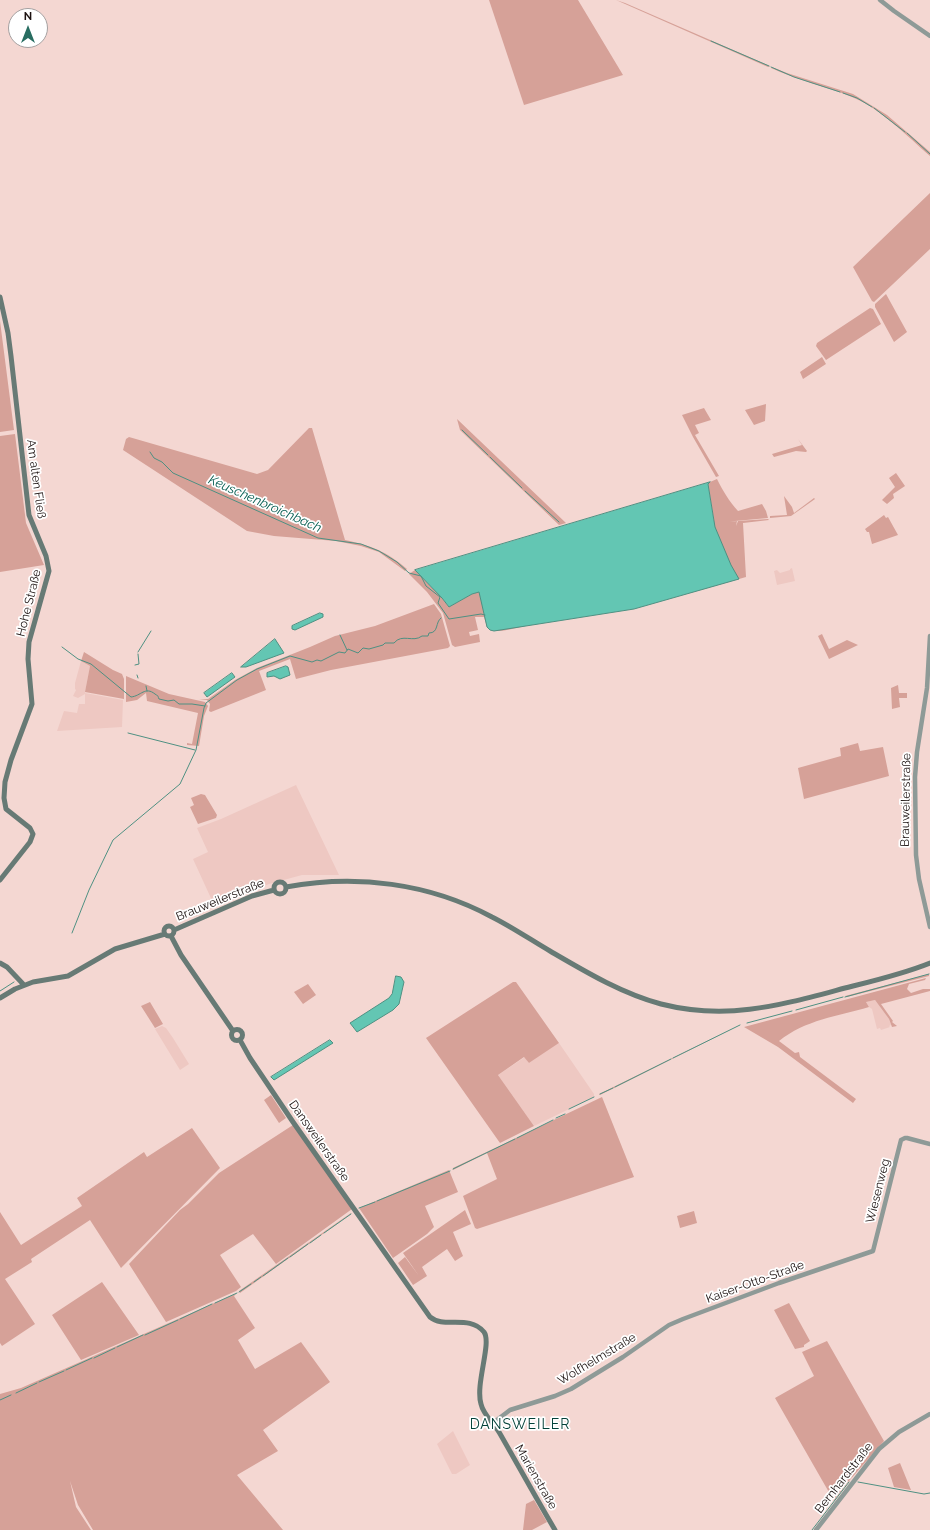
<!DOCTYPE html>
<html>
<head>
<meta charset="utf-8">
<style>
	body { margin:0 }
	#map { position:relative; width:930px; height:1530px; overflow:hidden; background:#f4d7d2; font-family:Raleway,sans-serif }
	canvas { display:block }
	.north { position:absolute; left:8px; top:8px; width:40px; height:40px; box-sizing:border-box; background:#fff; border:1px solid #a4a0a0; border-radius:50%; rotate:0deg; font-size:11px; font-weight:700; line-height:16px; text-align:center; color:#1c1211 }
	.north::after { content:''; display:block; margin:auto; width:14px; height:18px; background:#286d61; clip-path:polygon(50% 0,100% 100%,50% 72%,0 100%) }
</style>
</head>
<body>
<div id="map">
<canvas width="930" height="1530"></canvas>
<div class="north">N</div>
</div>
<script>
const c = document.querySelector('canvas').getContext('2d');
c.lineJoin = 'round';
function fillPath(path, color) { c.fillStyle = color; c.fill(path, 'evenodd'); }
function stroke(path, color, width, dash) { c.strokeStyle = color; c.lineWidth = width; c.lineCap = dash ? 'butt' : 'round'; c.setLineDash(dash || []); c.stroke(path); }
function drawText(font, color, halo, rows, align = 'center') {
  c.font = font + ' Raleway,sans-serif'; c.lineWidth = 3.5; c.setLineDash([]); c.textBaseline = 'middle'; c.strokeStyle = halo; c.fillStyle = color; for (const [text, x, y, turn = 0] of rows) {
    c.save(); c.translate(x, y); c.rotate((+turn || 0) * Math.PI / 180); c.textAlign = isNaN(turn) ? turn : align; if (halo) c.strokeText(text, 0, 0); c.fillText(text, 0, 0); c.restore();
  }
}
fillPath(new Path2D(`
	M 792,568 L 795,581 L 777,585 L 774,571 L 777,570 L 780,573 L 790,570 L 790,569 Z
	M 81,661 L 90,666 L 85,693 L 123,700 L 122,727 L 57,731 L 64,711 L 77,713 L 79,704 L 85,704 L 85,694 L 78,698 L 73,696 L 76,690 L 75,689 L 75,683 Z
	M 296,785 L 339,875 L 302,875 L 269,884 L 215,907 L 193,859 L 208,852 L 197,828 L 221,819 Z
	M 875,1000 L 889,1019 L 891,1025 L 889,1026 L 890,1027 L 881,1030 L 880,1028 L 877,1029 L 872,1009 L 869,1007 L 866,1002 Z
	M 162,1026 L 166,1028 L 173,1038 L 189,1064 L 180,1070 L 155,1029 Z
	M 559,1043 L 594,1094 L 594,1097 L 534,1126 L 498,1075 L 525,1057 L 529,1063 Z
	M 453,1431 L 470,1465 L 456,1474 L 452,1474 L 437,1444 Z`), '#eec8c2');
fillPath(new Path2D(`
	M 489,0 L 578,0 L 623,75 L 524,105 Z
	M 616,0 L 625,3 L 770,66 L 768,67 Z
	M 772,67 L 787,73 L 853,94 L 887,115 L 930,152 L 930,156 C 906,135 881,109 852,97 C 825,86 797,80 771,68 Z
	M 930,193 L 930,249 L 874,302 L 872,301 L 853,267 Z
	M 886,294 L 907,332 L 894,342 L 875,307 L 875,304 Z
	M 870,308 L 873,309 L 881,324 L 826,360 L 816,346 L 817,343 Z
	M 0,321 L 14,430 L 0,432 Z
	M 822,357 L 826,364 L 803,379 L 800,372 Z
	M 766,404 L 765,421 L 754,425 L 745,410 Z
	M 704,408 L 711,420 L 695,425 L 699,433 L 695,435 L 719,476 L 716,477 L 693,437 L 682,415 Z
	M 457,419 L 566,523 L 559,525 L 460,430 Z
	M 309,428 L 312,428 L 345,540 C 372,546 386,551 407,569 L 405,571 L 379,552 L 361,546 L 336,541 L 274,536 L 247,531 L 123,450 L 126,439 L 129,437 L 257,474 L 268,470 Z
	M 15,434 L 26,523 L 44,565 L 0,572 L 0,436 Z
	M 798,439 L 807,451 L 806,452 L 796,451 L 774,457 L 772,454 L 802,445 Z
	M 896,473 L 905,486 L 893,494 L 894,498 L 887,504 L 882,500 L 895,487 L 889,478 Z
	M 717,479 C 723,491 729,501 738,511 L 762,504 L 766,511 L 768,518 L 735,521 L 730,522 L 737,521 L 736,526 L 738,521 L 768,519 L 769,520 L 743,523 L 746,577 L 690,593 L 689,589 L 517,628 C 510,629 492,635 487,627 C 486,624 485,620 484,617 L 475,617 L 478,630 L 469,632 L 470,636 L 479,634 L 480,642 L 455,647 L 452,645 L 443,613 L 427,592 L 409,574 L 415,570 L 442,598 L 449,607 L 472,594 L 714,520 L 708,484 L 710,482 Z
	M 784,496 L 792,507 L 794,513 L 814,498 L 815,499 L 791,516 L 770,518 L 770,516 L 787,515 Z
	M 884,515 L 886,518 L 888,517 L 898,535 L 872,544 L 869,532 L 867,532 L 865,529 Z
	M 434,604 L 441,614 L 450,646 L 448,648 L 331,670 L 296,679 L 290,659 L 259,671 L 266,690 L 211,712 L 209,711 L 210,704 L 207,700 L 199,699 L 208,699 L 235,680 L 257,668 L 310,647 L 335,636 L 375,626 Z
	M 822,634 L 829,649 L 847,640 L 858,645 L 829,659 L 818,636 Z
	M 84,652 L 113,670 L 122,674 L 124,679 L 124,699 L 85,692 L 90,666 L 81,661 Z
	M 126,676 L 169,694 L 205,702 L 208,706 L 204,716 L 199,746 L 187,745 L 187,743 L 192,744 L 198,713 L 147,701 L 146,693 L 137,700 L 126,702 Z
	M 898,685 L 899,693 L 907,693 L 907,698 L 899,698 L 900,707 L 892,709 L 891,688 Z
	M 858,743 L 860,751 L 883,747 L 889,776 L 804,799 L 798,768 L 841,756 L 840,748 Z
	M 201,794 L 205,795 L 217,815 L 216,818 L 198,824 L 190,807 L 194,805 L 191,798 Z
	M 929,974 L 929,976 L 847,997 L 845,996 Z
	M 926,978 L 925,980 L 909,984 L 907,989 L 911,993 L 923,989 L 930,989 L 930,991 L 881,1004 L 893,1021 L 892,1022 L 897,1026 L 892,1027 L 889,1019 L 875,1000 L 866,1002 L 869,1007 C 838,1016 805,1020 779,1041 L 795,1053 L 799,1052 L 800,1057 L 856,1099 L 853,1103 L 778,1047 L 744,1027 Z
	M 513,982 L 516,982 L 559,1043 L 529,1063 L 524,1057 L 498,1075 L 534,1126 L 500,1143 L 426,1038 Z
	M 308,984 L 316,995 L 303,1004 L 294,992 Z
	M 150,1002 L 163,1024 L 155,1028 L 141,1006 Z
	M 740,1025 L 600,1095 L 599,1094 Z
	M 271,1095 L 286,1118 L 279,1123 L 264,1100 Z
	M 602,1097 L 634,1177 L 477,1229 L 475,1228 L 463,1196 L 497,1179 L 487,1153 L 453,1170 L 453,1168 Z
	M 293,1125 L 352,1209 L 276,1264 L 253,1234 L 220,1255 L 241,1287 L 236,1291 L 166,1322 L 129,1264 L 180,1210 L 188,1204 L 219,1173 Z
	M 192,1128 L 220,1168 L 121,1268 L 90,1220 L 31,1259 L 32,1262 L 5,1279 L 35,1324 L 2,1346 L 0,1343 L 0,1212 L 21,1245 L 82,1206 L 77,1198 L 144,1152 L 147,1157 Z
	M 449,1170 L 458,1192 L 425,1206 L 434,1227 L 427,1234 L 393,1258 L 359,1208 Z
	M 465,1210 L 471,1224 L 453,1232 L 463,1256 L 455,1261 L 447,1249 L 422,1267 L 427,1276 L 413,1285 L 398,1263 L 405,1257 L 419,1276 L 403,1253 Z
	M 694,1211 L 697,1223 L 680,1228 L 677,1216 Z
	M 351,1213 L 351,1214 L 240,1293 L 239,1291 Z
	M 102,1282 L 139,1335 L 81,1360 L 52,1315 Z
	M 237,1293 L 234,1296 L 255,1328 L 238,1340 L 255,1369 L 301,1342 L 330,1382 L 263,1430 L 278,1451 L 237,1475 L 283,1530 L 93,1530 L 78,1505 L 70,1481 L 76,1507 L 91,1530 L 0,1530 L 0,1394 L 21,1388 Z
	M 789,1303 L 810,1341 L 804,1345 L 804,1347 L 795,1349 L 774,1310 Z
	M 827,1341 L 884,1441 L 849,1481 L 834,1501 L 775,1398 L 814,1376 L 802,1352 Z
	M 900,1463 L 911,1490 L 894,1487 L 888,1468 Z
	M 534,1500 L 547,1522 L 532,1530 L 523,1530 L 526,1504 Z`), '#d6a198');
const water = new Path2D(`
	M 710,482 L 708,484 L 715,527 L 731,565 L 739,579 L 634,609 L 494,631 L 490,630 L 487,627 L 479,592 L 472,594 L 449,607 L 442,598 L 415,570 Z
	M 320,613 L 323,614 L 323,617 L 295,630 L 292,629 L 292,626 Z
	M 275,639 L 284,653 L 246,667 L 241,667 Z
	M 286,666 L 288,667 L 290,675 L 280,679 L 274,676 L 267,677 L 267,673 Z
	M 232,673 L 235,677 L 207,697 L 204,693 Z
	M 396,976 L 401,977 L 404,982 L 399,1004 L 393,1010 L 357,1032 L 350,1023 L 389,998 L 392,994 Z
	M 330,1040 L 333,1043 L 274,1080 L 271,1077 Z`);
fillPath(water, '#63c6b3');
stroke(water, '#4e9082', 1);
stroke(new Path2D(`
	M 711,41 L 769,66
	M 771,67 L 794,77 L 840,92
	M 843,93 L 857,98 L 872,107
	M 874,108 L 905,132
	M 907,133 L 930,154
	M 462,430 L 488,455
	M 150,452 L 154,458 L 162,462 L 173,473 L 318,538 L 361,544 L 379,551 L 397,562 L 409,573 L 421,576 L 426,586 L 440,597 L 438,603 L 449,619 L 481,614 L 485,615
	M 490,457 L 522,488
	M 525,491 L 559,522
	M 340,635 L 347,650
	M 62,647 L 78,659 L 91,664 L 131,697 C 141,696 145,686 155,694 C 159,697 157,694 159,699 L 168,701 L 174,700 L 179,704 L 192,704 L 205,706
	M 138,652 L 151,631
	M 135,665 L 139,664 L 138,654
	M 137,675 L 138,678
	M 146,686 L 147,691
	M 128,733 L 195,750
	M 72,933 L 89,890 L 113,840 L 180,784 L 196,750 L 204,708 L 206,703 L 237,680 L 257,669 L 290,656 L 312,662 L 317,660 L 321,661 L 339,652 L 345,653 L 348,649 L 358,653 L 363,648 L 369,649 L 383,645 L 385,643 L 394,643 C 402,633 413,643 422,636 L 428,636 L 429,633 C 439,633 435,622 441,618
	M 0,991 L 14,982
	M 845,997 L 929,974
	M 796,1010 L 843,997
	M 747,1023 L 792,1011
	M 673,1058 L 740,1025
	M 615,1087 L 671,1059
	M 600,1094 L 613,1088
	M 569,1109 L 594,1097
	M 556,1118 L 565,1114
	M 517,1138 L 553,1120
	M 453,1169 L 515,1139
	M 377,1201 L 450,1171
	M 359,1208 L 375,1202
	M 324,1233 L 351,1214
	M 310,1243 L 321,1235
	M 290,1257 L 308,1244
	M 263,1276 L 288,1258
	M 254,1282 L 261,1277
	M 239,1292 L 251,1284
	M 215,1303 L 237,1293
	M 180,1319 L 212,1304
	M 145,1335 L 178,1320
	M 117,1347 L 143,1335
	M 94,1358 L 115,1348
	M 66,1370 L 92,1358
	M 39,1382 L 64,1371
	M 16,1393 L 37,1383
	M 0,1400 L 11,1395
	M 858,1482 L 924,1494 L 930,1493
	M 812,1530 L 849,1482`), '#4e9082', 1);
stroke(new Path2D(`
	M 880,0 L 894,11 L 930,36
	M 930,636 L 927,688 L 917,752 L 915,777 L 916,855 L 919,879 L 930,927
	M 493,1423 L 510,1410 L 555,1396 L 571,1389 L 623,1357 L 669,1325 L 683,1319 L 779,1283 L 873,1251 L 901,1140 L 905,1138 L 907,1138 L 930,1144
	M 816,1530 L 879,1449 L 899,1432 L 930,1414`), '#8e9a97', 4.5);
stroke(new Path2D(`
	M 0,297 L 8,333 L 11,356 L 29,515 L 46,556 L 49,571 L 29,642 L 28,659 L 32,704 L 11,760 L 5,782 L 4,798 L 6,809 L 30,828 L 33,834 L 30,842 L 0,880
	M274 888a6 6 0 1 1 12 0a6 6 0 1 1-12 0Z
	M 286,887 C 356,874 429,883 492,917 C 512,927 531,940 550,951 C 586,972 621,993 661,1004 C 728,1021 781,1005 845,988 C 873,981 903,974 930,963
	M164 931a5 5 0 1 1 10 0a5 5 0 1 1-10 0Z
	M 174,930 L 252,896 L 274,890
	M 171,936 L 181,955 L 233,1031
	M 0,963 L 7,967 L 24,985
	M 0,998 L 15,989 L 33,982 L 68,976 L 115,949 L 165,934
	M231.5 1035a5.5 5.5 0 1 1 11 0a5.5 5.5 0 1 1-11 0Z
	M 240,1040 L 250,1058 L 293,1122 L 430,1317 C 444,1329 469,1314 484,1332 C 492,1343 475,1384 481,1404 C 483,1414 493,1423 499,1432 C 518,1465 536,1498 555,1530`), '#677a75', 5);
drawText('12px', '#1c1211', '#fff', [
	["Am alten Fließ",36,479,82],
	["Hohe Straße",29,603,-76],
	["Brauweilerstraße",906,800,-89],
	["Brauweilerstraße",220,900,-22],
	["Dansweilerstraße",319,1141,55],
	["Wiesenweg",878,1191,-76],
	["Kaiser-Otto-Straße",755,1282,-20],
	["Wolfhelmstraße",597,1359,-31],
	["Marienstraße",536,1477,60],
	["Bernhardstraße",844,1478,-52]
]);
drawText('italic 13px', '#005a4e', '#fff', [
	["Keuschenbroichbach",265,504,24]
]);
c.letterSpacing = '1px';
drawText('14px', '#034138', '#fff', [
	["DANSWEILER",520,1425]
]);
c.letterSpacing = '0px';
</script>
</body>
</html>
